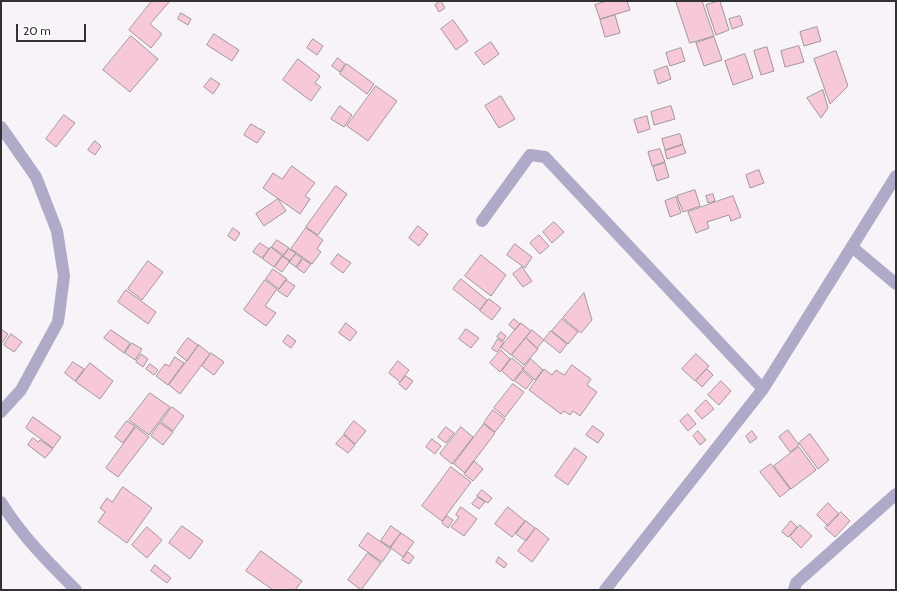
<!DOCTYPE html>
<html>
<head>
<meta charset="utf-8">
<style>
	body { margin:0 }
	#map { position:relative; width:897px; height:591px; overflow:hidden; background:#f8f2f9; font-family:Cabin,sans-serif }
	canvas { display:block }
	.frame { position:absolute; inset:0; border:2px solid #343134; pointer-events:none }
	.scale { position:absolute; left:16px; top:24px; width:70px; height:18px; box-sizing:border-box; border:2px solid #343134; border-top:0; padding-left:5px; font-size:12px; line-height:14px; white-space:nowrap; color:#343134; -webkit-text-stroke:3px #fff; paint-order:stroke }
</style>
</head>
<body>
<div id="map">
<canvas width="897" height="591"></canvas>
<div class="frame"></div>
<div class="scale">20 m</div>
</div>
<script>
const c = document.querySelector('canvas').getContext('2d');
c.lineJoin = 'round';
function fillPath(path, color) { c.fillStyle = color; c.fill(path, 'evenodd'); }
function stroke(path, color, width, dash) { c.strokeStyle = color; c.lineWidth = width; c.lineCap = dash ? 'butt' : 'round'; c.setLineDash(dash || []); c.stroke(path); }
const building = new Path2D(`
	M 152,1 L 170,1 L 150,24 L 162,34 L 151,48 L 129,30 Z
	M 441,1 L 445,8 L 439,12 L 435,5 Z
	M 607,1 L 627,1 L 630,10 L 600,19 L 595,5 Z
	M 676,1 L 702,1 L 714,36 L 690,43 Z
	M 720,1 L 729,30 L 716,35 L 706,5 Z
	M 181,13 L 191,19 L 188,25 L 178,19 Z
	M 615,15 L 620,33 L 605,37 L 600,20 Z
	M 740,16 L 743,25 L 732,29 L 729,19 Z
	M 453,20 L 468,41 L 456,50 L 441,29 Z
	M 817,27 L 821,41 L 804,46 L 800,32 Z
	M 214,34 L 239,50 L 232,61 L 207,45 Z
	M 131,36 L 158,59 L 130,92 L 103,70 Z
	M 714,37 L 722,60 L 704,66 L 696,43 Z
	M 313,39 L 323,46 L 317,55 L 307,48 Z
	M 491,42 L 499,54 L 484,65 L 475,53 Z
	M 799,46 L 804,62 L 785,67 L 781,51 Z
	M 767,47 L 774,71 L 761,75 L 754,51 Z
	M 681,48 L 685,61 L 670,66 L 666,53 Z
	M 836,51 L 848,86 L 830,104 L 814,59 Z
	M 745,54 L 753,78 L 733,85 L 725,61 Z
	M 338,58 L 345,64 L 340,72 L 332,66 Z
	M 298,59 L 320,76 L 315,83 L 321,87 L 311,101 L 283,80 Z
	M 347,64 L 374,84 L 367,94 L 340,74 Z
	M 667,66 L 671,79 L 658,84 L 654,71 Z
	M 211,78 L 220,84 L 213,94 L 204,87 Z
	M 376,86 L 397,101 L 368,141 L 347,126 Z
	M 823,90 L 828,108 L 821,118 L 807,98 Z
	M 501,96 L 515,119 L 499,128 L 485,106 Z
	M 340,106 L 352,115 L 344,127 L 331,119 Z
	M 671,106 L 675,119 L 654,125 L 651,112 Z
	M 64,115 L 75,123 L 56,147 L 46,139 Z
	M 647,116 L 650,129 L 638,133 L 634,120 Z
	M 251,124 L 265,132 L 257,143 L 244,135 Z
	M 680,134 L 683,144 L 665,150 L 662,139 Z
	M 95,141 L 101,146 L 95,155 L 88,150 Z
	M 683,145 L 686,153 L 667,159 L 665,151 Z
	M 660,149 L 665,162 L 652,166 L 648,152 Z
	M 665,163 L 669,177 L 657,181 L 653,167 Z
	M 292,166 L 315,183 L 305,196 L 310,199 L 300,214 L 263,188 L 273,173 L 282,179 Z
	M 759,170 L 764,183 L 750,188 L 746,175 Z
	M 336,186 L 347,194 L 318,235 L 306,227 Z
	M 695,190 L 700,206 L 683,212 L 677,196 Z
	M 713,194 L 715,201 L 708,203 L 706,196 Z
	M 733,196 L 741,217 L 731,221 L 729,215 L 707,222 L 709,228 L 696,233 L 688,212 Z
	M 676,197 L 681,213 L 670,217 L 665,201 Z
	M 278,199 L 286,211 L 264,226 L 256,214 Z
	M 554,222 L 564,232 L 552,243 L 543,232 Z
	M 418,226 L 428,234 L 419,246 L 409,238 Z
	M 233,228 L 240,233 L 235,241 L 228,236 Z
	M 306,228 L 323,240 L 317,249 L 321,252 L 312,264 L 291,249 Z
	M 539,235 L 549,246 L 540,254 L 530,243 Z
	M 277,240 L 289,248 L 283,255 L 272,247 Z
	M 260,243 L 269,249 L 262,258 L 253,252 Z
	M 515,244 L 532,257 L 525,268 L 507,255 Z
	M 271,247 L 282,256 L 274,267 L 263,259 Z
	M 289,249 L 296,253 L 290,261 L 283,257 Z
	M 296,254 L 302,258 L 296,267 L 289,262 Z
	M 338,254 L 351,263 L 343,273 L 331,264 Z
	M 481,255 L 506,275 L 491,296 L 465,276 Z
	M 283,256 L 290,261 L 282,272 L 275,267 Z
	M 303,259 L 311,264 L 304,273 L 297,268 Z
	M 148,261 L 163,272 L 142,300 L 128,289 Z
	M 522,267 L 532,281 L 523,287 L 513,274 Z
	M 273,269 L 287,279 L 279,289 L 266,279 Z
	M 461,279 L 487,300 L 480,310 L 453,289 Z
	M 265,280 L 277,289 L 265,306 L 276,313 L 266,326 L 244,310 Z
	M 286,280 L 295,286 L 287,297 L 278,291 Z
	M 126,290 L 156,312 L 148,324 L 118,302 Z
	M 584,293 L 592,320 L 581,333 L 563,318 Z
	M 489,299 L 501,308 L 492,320 L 480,311 Z
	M 514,319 L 520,324 L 515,330 L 509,325 Z
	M 562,319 L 578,332 L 568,344 L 552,331 Z
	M 346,323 L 357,332 L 350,341 L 339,333 Z
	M 521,323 L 531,331 L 511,355 L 501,347 Z
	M 1,329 L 8,334 L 2,343 L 1,343 Z
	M 466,329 L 479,338 L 471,348 L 459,339 Z
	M 111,330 L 130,343 L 124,353 L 104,338 Z
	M 532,330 L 544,340 L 537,348 L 526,338 Z
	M 551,331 L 567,344 L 560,353 L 544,340 Z
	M 501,332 L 506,336 L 503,341 L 497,337 Z
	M 11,334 L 22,342 L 14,352 L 4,345 Z
	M 288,335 L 296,341 L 291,348 L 283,342 Z
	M 188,338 L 198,345 L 187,361 L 177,353 Z
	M 526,338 L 538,349 L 524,365 L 512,355 Z
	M 498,339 L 504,343 L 497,352 L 492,349 Z
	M 132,343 L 142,349 L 135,360 L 125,353 Z
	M 199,345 L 210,354 L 180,394 L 169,385 Z
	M 501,350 L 510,359 L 500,372 L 490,363 Z
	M 211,353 L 224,362 L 214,375 L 202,366 Z
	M 141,354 L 148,359 L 143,367 L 136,362 Z
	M 696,354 L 709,366 L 695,381 L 682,369 Z
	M 175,357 L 184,363 L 168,385 L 156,376 L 165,364 L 169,366 Z
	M 512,358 L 524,368 L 513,381 L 502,371 Z
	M 531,359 L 543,370 L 535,380 L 523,369 Z
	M 398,361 L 409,370 L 400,382 L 389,373 Z
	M 73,362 L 84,369 L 75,381 L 65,373 Z
	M 90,363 L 113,381 L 100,399 L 76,382 Z
	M 150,364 L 158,370 L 154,375 L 146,369 Z
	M 572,365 L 591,379 L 587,385 L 597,392 L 580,416 L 573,411 L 570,415 L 564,411 L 561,414 L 529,390 L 544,369 L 552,375 L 556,370 L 564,375 Z
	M 707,369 L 713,375 L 702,387 L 696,381 Z
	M 523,371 L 533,380 L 526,389 L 515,381 Z
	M 406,376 L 413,381 L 406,390 L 399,384 Z
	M 721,381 L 731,391 L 719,405 L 708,395 Z
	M 513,384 L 524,392 L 505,417 L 494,408 Z
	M 150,393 L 170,407 L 149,435 L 129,420 Z
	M 706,400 L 714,409 L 702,419 L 695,411 Z
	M 172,407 L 184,416 L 173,431 L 161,422 Z
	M 493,410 L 505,419 L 495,432 L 484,423 Z
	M 688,414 L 696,424 L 688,431 L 680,421 Z
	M 33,417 L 61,437 L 53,448 L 26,428 Z
	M 127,421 L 135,426 L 123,443 L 115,437 Z
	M 354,421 L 366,431 L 355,444 L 344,434 Z
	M 160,423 L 173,432 L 163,445 L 151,436 Z
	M 484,424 L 495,433 L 465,473 L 454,464 Z
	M 593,426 L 604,434 L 598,443 L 586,435 Z
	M 136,427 L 149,437 L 118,477 L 106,468 Z
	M 446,427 L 454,433 L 446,443 L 438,437 Z
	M 461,427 L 473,437 L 452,464 L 440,454 Z
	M 788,430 L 799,445 L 790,452 L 779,437 Z
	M 698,431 L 706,440 L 700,445 L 693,436 Z
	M 752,431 L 757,438 L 750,443 L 746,436 Z
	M 810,434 L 829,460 L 818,469 L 799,443 Z
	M 344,435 L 355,445 L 348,453 L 336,444 Z
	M 33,438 L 38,442 L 40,440 L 53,449 L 45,458 L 28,445 Z
	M 432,439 L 441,446 L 435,454 L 426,447 Z
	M 799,447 L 816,470 L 791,489 L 774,466 Z
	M 575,448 L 587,457 L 568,485 L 555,476 Z
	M 474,461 L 483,469 L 473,481 L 464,474 Z
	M 771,464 L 790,489 L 780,497 L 760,472 Z
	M 451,467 L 471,482 L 442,521 L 422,506 Z
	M 123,487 L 152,508 L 127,543 L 98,522 L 105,512 L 100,508 L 107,498 L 112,502 Z
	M 482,490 L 492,498 L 488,503 L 477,496 Z
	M 478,497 L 485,502 L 479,509 L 472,504 Z
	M 828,503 L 839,514 L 828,526 L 817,515 Z
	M 461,507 L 477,519 L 464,536 L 451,527 L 459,517 L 456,515 Z
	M 508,507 L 525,521 L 512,537 L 495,524 Z
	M 841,512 L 850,521 L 835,537 L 825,528 Z
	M 447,516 L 453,520 L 448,528 L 442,523 Z
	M 526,521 L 535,528 L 526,541 L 516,534 Z
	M 791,521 L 797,527 L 788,537 L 782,532 Z
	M 800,525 L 812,536 L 801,548 L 790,537 Z
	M 182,526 L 203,541 L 190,559 L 169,543 Z
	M 391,526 L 401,533 L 390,547 L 381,541 Z
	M 147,527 L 162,540 L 147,558 L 132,545 Z
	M 536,528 L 549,539 L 532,562 L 518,551 Z
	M 368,533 L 391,549 L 382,562 L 359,546 Z
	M 401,533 L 414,542 L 403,557 L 391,548 Z
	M 261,551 L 302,581 L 295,590 L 273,590 L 246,571 Z
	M 408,552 L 414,557 L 409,564 L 402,560 Z
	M 368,553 L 381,563 L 361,590 L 348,580 Z
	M 499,557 L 507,564 L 504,568 L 496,562 Z
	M 155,565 L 171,578 L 167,583 L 151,571 Z`);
fillPath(building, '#f7c9d8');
stroke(building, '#a0979a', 1);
stroke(new Path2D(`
	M 1,127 L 36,177 L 57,231 L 64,276 L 58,322 L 21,390 L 1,412
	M 482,221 L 530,155 L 545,157 L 763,389
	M 852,247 L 896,284
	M 1,502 C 21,535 49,563 76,590
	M 605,590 L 763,389 L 896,176
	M 794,590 L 796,583 L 896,494`), '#aeaac7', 12);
</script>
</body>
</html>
